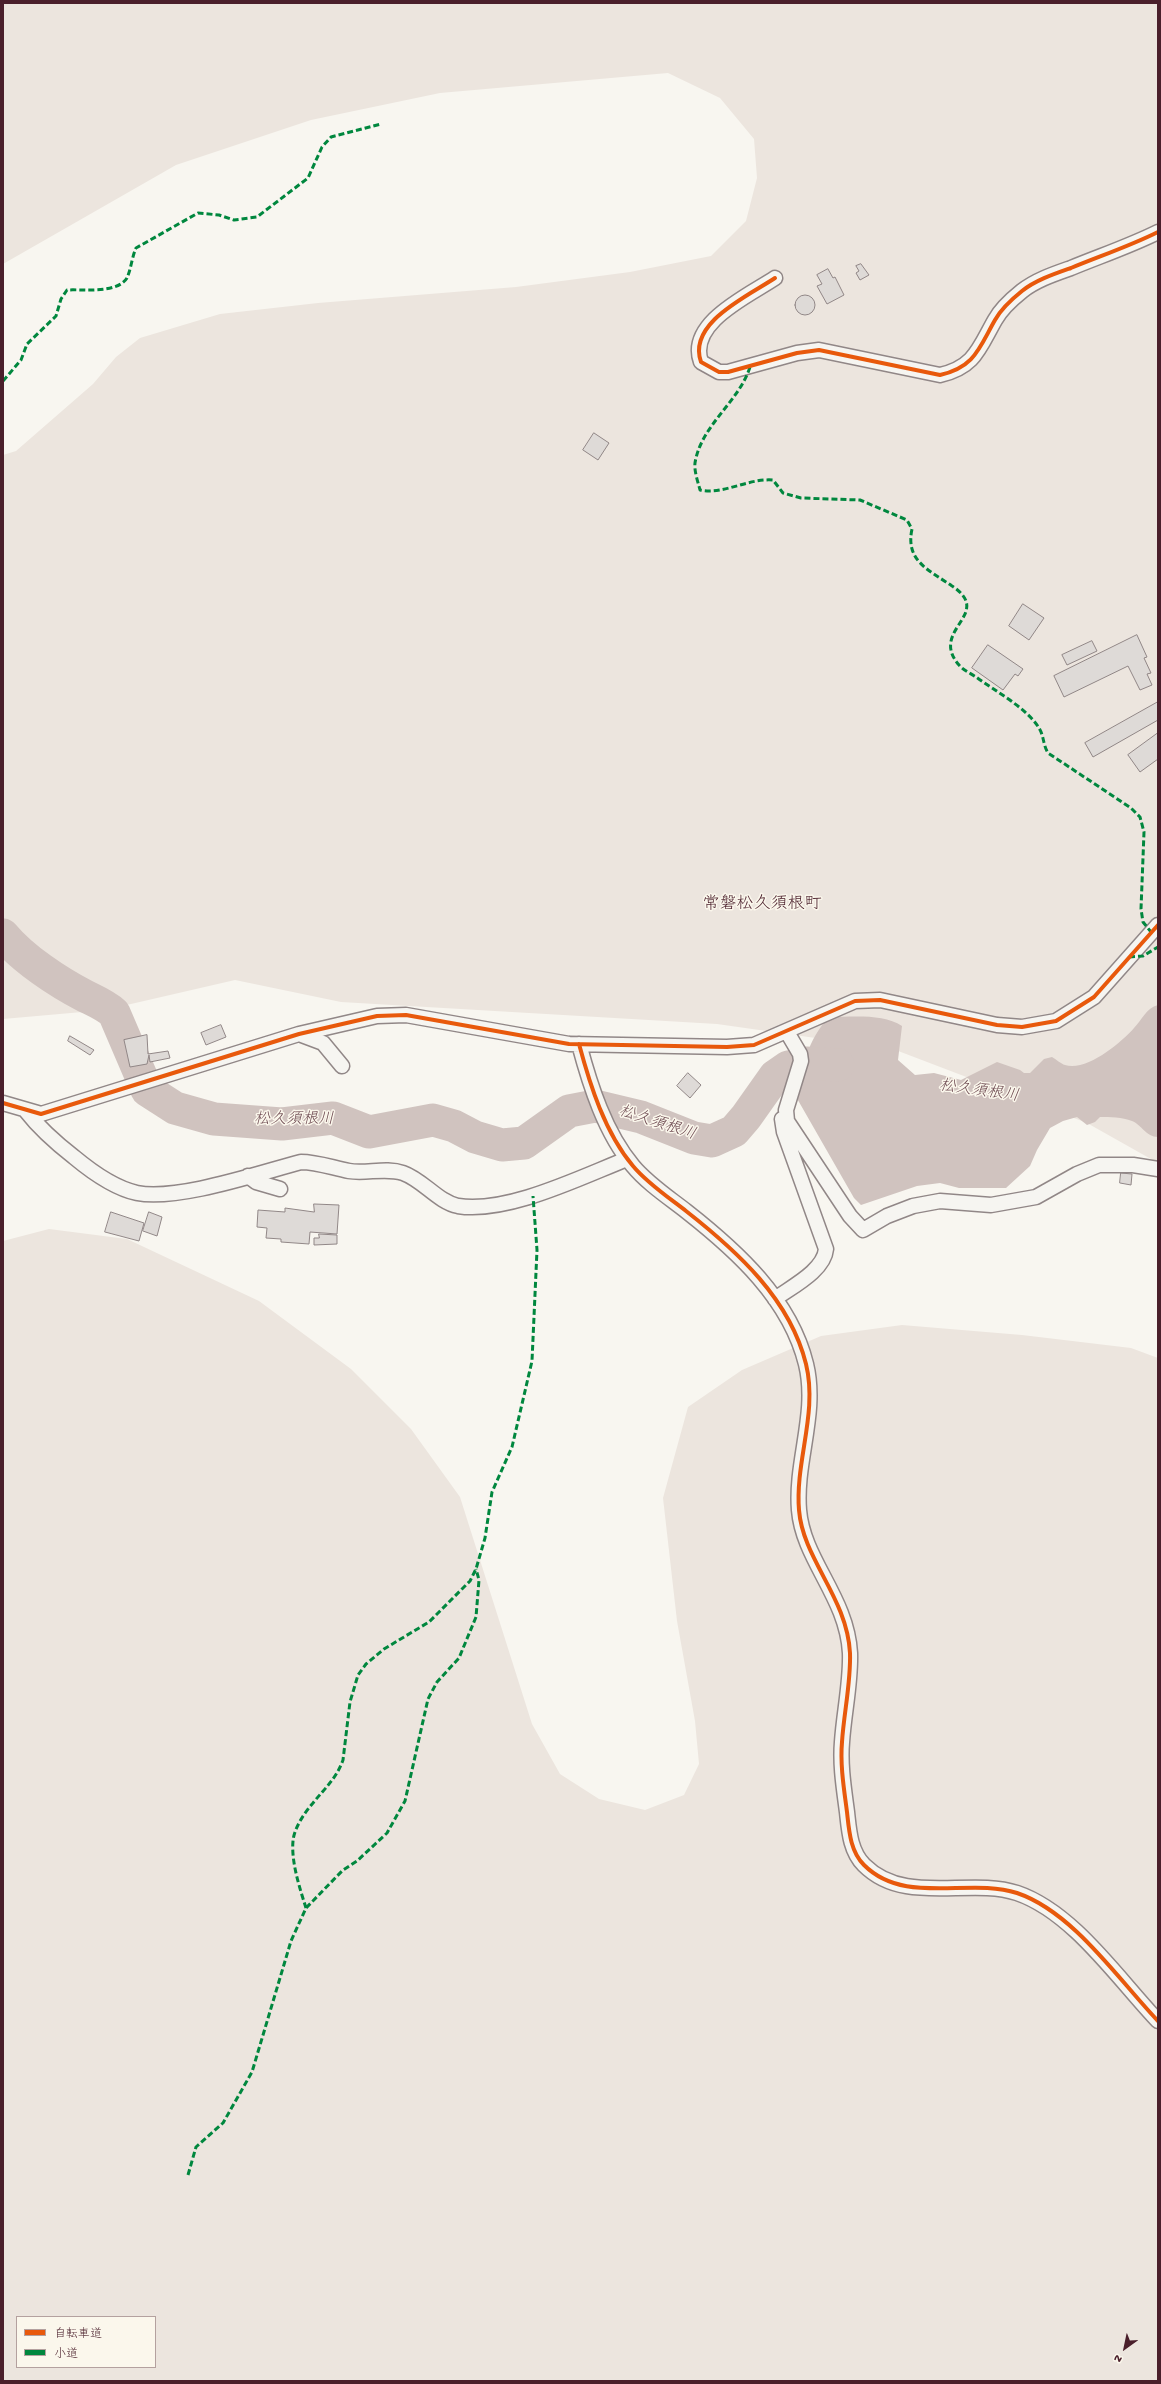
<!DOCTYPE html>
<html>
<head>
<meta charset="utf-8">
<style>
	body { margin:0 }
	#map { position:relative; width:1161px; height:2384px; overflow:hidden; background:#f8f6f0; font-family:"Gochi Hand","Klee One",sans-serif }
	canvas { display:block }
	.frame { position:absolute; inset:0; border:4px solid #4a1f2b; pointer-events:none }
	.legend { position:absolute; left:16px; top:2316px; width:140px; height:52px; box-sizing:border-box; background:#fbf7ec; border:1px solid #b4a19f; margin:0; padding:5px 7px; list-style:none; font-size:12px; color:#4a1f2b }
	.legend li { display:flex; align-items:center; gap:8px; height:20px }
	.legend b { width:20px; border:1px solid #b4a19f }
	.north { position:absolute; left:1105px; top:2328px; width:40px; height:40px; -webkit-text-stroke:3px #fbf7ec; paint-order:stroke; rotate:213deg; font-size:11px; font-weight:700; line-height:16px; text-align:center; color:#4a1f2b }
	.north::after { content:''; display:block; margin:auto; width:14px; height:18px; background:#4a1f2b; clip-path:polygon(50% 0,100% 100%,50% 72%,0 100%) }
</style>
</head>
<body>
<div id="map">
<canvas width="1161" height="2384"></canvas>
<div class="frame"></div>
<ul class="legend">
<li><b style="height:5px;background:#e8590c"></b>自転車道</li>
<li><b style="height:5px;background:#00873e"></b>小道</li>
</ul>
<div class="north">N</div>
</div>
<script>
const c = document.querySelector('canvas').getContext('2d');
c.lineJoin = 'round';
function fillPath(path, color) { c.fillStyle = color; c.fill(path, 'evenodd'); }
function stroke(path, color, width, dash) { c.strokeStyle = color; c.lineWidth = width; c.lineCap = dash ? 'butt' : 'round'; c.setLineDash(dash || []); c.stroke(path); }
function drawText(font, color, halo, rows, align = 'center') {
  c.font = font + ' "Gochi Hand","Klee One",sans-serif'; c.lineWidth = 3; c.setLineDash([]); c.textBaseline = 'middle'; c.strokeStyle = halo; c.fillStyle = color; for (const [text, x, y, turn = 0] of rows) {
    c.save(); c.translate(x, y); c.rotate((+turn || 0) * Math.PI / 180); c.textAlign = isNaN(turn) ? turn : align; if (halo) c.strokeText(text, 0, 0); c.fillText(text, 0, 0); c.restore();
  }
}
fillPath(new Path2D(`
	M 3,3 L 1158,3 L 1158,1163 L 1087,1123 L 893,1049 L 717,1024 L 341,1002 L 235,980 L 105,1010 L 3,1019 L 3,455 L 16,451 L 93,384 L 116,357 L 140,338 L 220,314 L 318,303 L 516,287 L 630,272 L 711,256 L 746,221 L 757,178 L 754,139 L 720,98 L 668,73 L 440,93 L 311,120 L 176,165 L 3,264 Z
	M 49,1229 L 127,1239 L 259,1301 L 351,1369 L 411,1429 L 460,1497 L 532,1724 L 560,1774 L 599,1799 L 645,1810 L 684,1795 L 699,1764 L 695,1721 L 677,1621 L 663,1498 L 688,1407 L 742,1370 L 821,1336 L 902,1325 L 1022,1335 L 1131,1348 L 1158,1358 L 1158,2381 L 3,2381 L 3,1241 ZM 17,2317 L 155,2317 L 155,2367 L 17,2367 Z`), '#ece5de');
fillPath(new Path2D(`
	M 1158,1005 L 1158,1137 C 1146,1137 1142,1125 1132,1121 C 1122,1117 1110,1117 1100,1117 L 1095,1122 L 1087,1125 L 1077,1117 L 1063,1121 L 1050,1128 L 1037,1150 L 1030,1166 L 1006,1188 L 959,1188 L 940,1183 L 917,1186 L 861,1205 L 854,1198 L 795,1095 C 803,1066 808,1039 829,1017 C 851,1017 883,1013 902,1026 L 898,1060 L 915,1075 L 934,1073 L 961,1080 L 997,1062 L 1020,1070 L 1024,1073 L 1030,1073 L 1044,1059 L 1052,1057 C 1056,1059 1061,1064 1065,1065 C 1086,1072 1121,1043 1134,1028 C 1142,1020 1146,1008 1158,1005 Z`), '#d0c3bf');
stroke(new Path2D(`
	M 3,935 C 23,959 58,982 85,996 C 95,1001 105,1005 114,1013 L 147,1090 L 175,1108 L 214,1119 L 282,1124 L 333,1118 L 369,1132 L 433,1120 L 454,1126 L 475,1137 L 502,1145 L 524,1143 L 569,1111 L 595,1106 L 641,1117 L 694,1138 L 712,1141 L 734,1131 L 746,1117 L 775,1076 L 788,1067 L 806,1063 L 838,1065`), '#d0c3bf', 33);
const building = new Path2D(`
	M 861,264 L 869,275 L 860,280 L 856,273 L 859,271 L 856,266 Z
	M 828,269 L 833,278 L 835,277 L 844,295 L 827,304 L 817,286 L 822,284 L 817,275 Z
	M795 305a10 10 0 1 1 20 0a10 10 0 1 1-20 0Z
	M 594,433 L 609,443 L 598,460 L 583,450 Z
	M 1023,604 L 1044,618 L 1029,640 L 1009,626 Z
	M 1137,635 L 1147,657 L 1144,658 L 1151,673 L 1147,674 L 1152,685 L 1140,690 L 1128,666 L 1064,697 L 1054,676 Z
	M 1092,641 L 1097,651 L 1067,665 L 1062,655 Z
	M 988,645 L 1023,669 L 1018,676 L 1015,674 L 1003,690 L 972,668 Z
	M 1158,702 L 1158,720 L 1093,757 L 1085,743 Z
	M 1158,733 L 1158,759 L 1140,772 L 1128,755 Z
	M 221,1025 L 226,1037 L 206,1045 L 201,1033 Z
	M 147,1035 L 148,1054 L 168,1051 L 170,1058 L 150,1062 L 149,1055 L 147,1064 L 130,1067 L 124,1040 Z
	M 70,1036 L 94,1050 L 90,1055 L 68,1041 Z
	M 688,1073 L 701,1085 L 690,1098 L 677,1086 Z
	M 1121,1173 L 1132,1174 L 1131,1185 L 1120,1183 Z
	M 314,1204 L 339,1205 L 337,1234 L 310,1232 L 309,1244 L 281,1242 L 281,1239 L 266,1238 L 267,1228 L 257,1227 L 258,1210 L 285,1212 L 285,1208 L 314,1212 Z
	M 111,1212 L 144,1223 L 139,1241 L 105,1232 Z
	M 149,1212 L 162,1217 L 157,1236 L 143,1231 Z
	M 319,1234 L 337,1235 L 337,1244 L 314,1245 L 314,1238 L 319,1238 Z`);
fillPath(building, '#dedad7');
stroke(building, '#918787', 1);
const street = new Path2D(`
	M 775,278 C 748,296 687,323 701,362 L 719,372 L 728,372 L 797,353 L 819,350 L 940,375 C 975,367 979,348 995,320 C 1001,309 1012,299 1022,291 C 1036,280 1054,274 1071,268 C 1100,256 1130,246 1158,232
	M 787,1032 L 800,1054 L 801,1061 L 786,1110 L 787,1121 L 850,1216 L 863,1230 L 887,1216 L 913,1206 L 940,1201 L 991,1205 L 1036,1197 L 1077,1174 L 1099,1165 L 1133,1165 L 1158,1169
	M 299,1034 L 323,1043 L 342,1066
	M 579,1044 C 590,1085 605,1133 633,1166 C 647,1183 668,1197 686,1211 C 737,1251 790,1299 806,1364 C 818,1413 795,1461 799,1510 C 803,1560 847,1597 850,1653 C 851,1682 844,1712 842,1742 C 840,1765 844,1789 847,1812 C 849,1830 850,1851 864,1865 C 905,1906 969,1877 1017,1893 C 1073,1912 1118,1979 1158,2021
	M 3,1103 L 41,1114 L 299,1034 L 377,1016 L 406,1015 L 569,1044 L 727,1047 L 754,1045 L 855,1001 L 880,1000 L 997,1025 L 1022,1027 L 1056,1021 L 1094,997 L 1158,925
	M 26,1111 C 40,1129 56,1143 74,1157 C 92,1172 114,1188 137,1193 C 178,1201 259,1173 301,1162 C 317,1162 333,1168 349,1171 C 366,1174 386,1167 403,1173 C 423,1180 438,1202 458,1206 C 507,1214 581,1177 627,1159
	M 248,1176 L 256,1182 L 280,1189
	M 775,1299 C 791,1287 824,1271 826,1249 L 784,1132 L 782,1119`);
stroke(street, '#918787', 17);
stroke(street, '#f6f5f1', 14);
stroke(new Path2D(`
	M 750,367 C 739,402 701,425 695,463 C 694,471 698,482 700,490 C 724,495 748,478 773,480 L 783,493 L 801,498 L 860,500 L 907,520 L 912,529 C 905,561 929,570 952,586 C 957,589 964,595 966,601 C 973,621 934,636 959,665 C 963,670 970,673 976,677 C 995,691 1027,708 1039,728 C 1044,736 1043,745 1048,753 L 1131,808 L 1140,817 L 1144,832 L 1141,909 L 1143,922 L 1151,932
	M 3,381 L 21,360 L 27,344 L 56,316 L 61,299 L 67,290 C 83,289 117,294 127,278 C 131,269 132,257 136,248 L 198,213 L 219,215 L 234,220 L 257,217 L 308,178 L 322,147 L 331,137 L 381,124
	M 1129,957 L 1143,956 L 1158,947
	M 306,1908 C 300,1889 291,1862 293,1841 C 294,1828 305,1812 313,1803 C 325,1788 336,1779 343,1760 L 350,1702 L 358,1675 L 366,1664 L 384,1649 L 429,1622 L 470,1581 L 476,1569 L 485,1538 L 492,1492 L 512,1447 L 532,1361 L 537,1250 L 533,1196
	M 188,2175 L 196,2147 L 223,2123 L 252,2072 L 291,1941 L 306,1908 L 343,1870 L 357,1861 L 387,1833 L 405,1801 L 428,1699 L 437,1682 L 459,1658 L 476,1617 L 479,1580 L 476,1569`), '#00873e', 3, [6, 3]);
stroke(new Path2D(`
	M 775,278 C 748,296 687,323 701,362 L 719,372 L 728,372 L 797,353 L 819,350 L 940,375 C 975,367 979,348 995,320 C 1001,309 1012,299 1022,291 C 1036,280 1054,274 1071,268 C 1100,256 1130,246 1158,232
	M 579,1044 C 590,1085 605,1133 633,1166 C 647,1183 668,1197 686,1211 C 737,1251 790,1299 806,1364 C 818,1413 795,1461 799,1510 C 803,1560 847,1597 850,1653 C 851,1682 844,1712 842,1742 C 840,1765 844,1789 847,1812 C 849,1830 850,1851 864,1865 C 905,1906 969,1877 1017,1893 C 1073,1912 1118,1979 1158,2021
	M 3,1103 L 41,1114 L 299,1034 L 377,1016 L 406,1015 L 569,1044 L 727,1047 L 754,1045 L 855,1001 L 880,1000 L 997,1025 L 1022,1027 L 1056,1021 L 1094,997 L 1158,925`), '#e8590c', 4);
drawText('italic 16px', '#6d4a51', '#fbf7ec', [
	["松久須根川",979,1092,8],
	["松久須根川",294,1121],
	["松久須根川",657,1124,18]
]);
drawText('17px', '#4a1f2b', '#fbf7ec', [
	["常磐松久須根町",762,905]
]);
</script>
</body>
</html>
